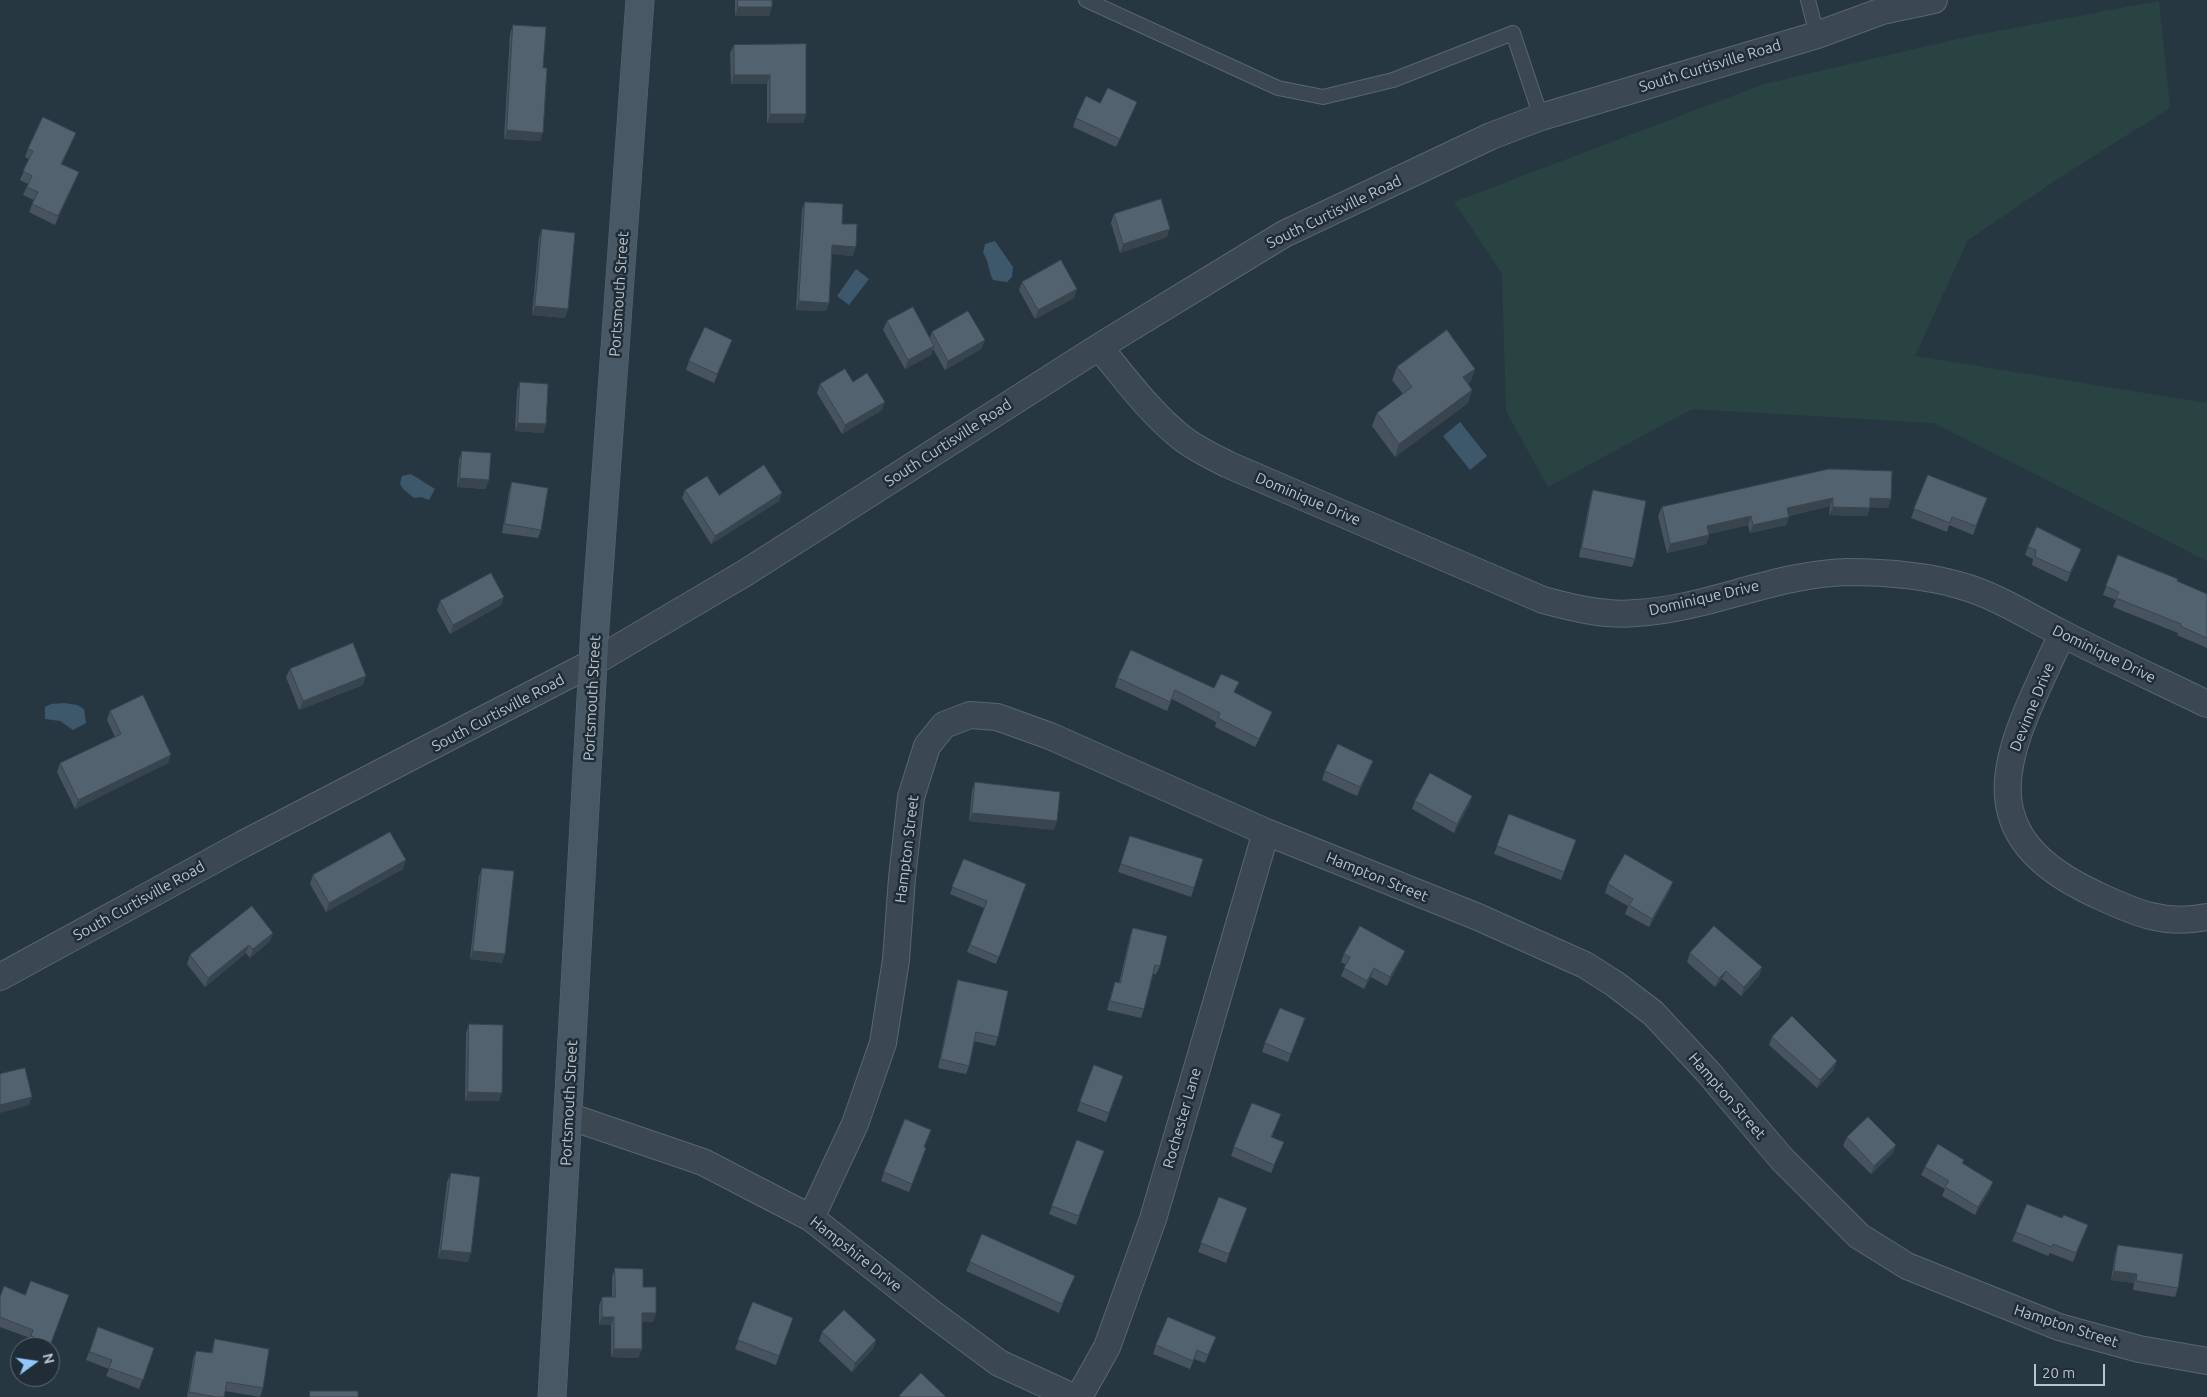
<!DOCTYPE html>
<html>
<head>
<meta charset="utf-8">
<style>
	body { margin:0 }
	#map { position:relative; width:2207px; height:1397px; overflow:hidden; background:#273742; font-family:Ubuntu,sans-serif }
	canvas { display:block }
	.north { position:absolute; left:10px; top:1337px; width:50px; height:50px; box-sizing:border-box; background:#202d37; border:1px solid #5d6973; border-radius:50%; rotate:76deg; font-size:14px; font-weight:700; line-height:20px; text-align:center; color:#b8c3cc }
	.north::after { content:''; display:block; margin:auto; width:18px; height:22px; background:#92c8f7; clip-path:polygon(50% 0,100% 100%,50% 72%,0 100%) }
	.scale { position:absolute; left:2034px; top:1364px; width:71px; height:22px; box-sizing:border-box; border:2px solid #b8c3cc; border-top:0; padding-left:6px; font-size:15px; line-height:18px; white-space:nowrap; color:#b8c3cc; -webkit-text-stroke:4px #202d37; paint-order:stroke }
</style>
</head>
<body>
<div id="map">
<canvas width="2207" height="1397"></canvas>
<div class="north">N</div>
<div class="scale">20 m</div>
</div>
<script>
const c = document.querySelector('canvas').getContext('2d');
c.lineJoin = 'round';
function fillPath(path, color) { c.fillStyle = color; c.fill(path, 'evenodd'); }
function stroke(path, color, width, dash) { c.strokeStyle = color; c.lineWidth = width; c.lineCap = dash ? 'butt' : 'round'; c.setLineDash(dash || []); c.stroke(path); }
function drawText(font, color, halo, rows, align = 'center') {
  c.font = font + ' Ubuntu,sans-serif'; c.lineWidth = 5; c.setLineDash([]); c.textBaseline = 'middle'; c.strokeStyle = halo; c.fillStyle = color; for (const [text, x, y, turn = 0] of rows) {
    c.save(); c.translate(x, y); c.rotate((+turn || 0) * Math.PI / 180); c.textAlign = isNaN(turn) ? turn : align; if (halo) c.strokeText(text, 0, 0); c.fillText(text, 0, 0); c.restore();
  }
}
fillPath(new Path2D(`
	M 2159,1 L 2170,108 L 2059,178 L 1968,240 L 1915,356 L 2207,403 L 2207,561 L 1934,423 L 1692,409 L 1548,487 L 1506,411 L 1502,274 L 1454,202 L 1764,84 L 1971,36 Z`), '#294342');
fillPath(new Path2D(`
	M 995,241 L 1013,267 L 1012,277 L 1007,282 L 993,280 C 988,270 989,261 983,253 L 985,244 Z
	M 856,269 L 869,279 L 849,305 L 837,296 Z
	M 1460,422 L 1487,456 L 1470,470 L 1443,436 Z
	M 411,474 L 435,489 L 429,500 L 421,497 L 414,498 L 403,489 L 400,484 L 402,476 Z
	M 64,703 L 77,705 L 84,709 L 86,723 L 73,730 L 60,721 L 45,719 L 45,707 L 51,704 Z`), '#3d576b');
const lane = new Path2D(`
	M 1086,0 L 1278,88 L 1323,97 L 1393,80 L 1513,33 L 1541,117
	M 1808,0 L 1817,35`);
const street = new Path2D(`
	M 1099,347 C 1125,378 1150,413 1182,438 C 1196,449 1213,457 1229,465 L 1543,600 C 1573,608 1605,616 1636,613 C 1708,609 1774,574 1847,572 C 1885,572 1925,575 1962,586 C 1997,596 2029,617 2061,633 C 2109,658 2158,680 2207,704
	M 2062,634 C 2014,741 1955,829 2095,894 C 2134,912 2163,926 2207,917
	M 0,977 L 243,844 L 594,662 L 745,573 L 1099,347 L 1284,234 L 1491,136 L 1541,117 L 1817,35 L 1882,11 L 1934,0
	M 568,1116 L 703,1162 L 811,1218 L 933,1314 L 999,1363 L 1073,1397
	M 811,1218 L 855,1124 L 883,1043 L 896,960 L 902,878 L 911,797 L 927,746 L 944,725 L 970,715 L 997,717 L 1050,736 L 1266,832 L 1478,917 L 1585,965 L 1615,984 L 1653,1013 L 1708,1072 L 1782,1159 L 1859,1236 L 1907,1266 L 2059,1327 L 2139,1349 L 2207,1361
	M 1079,1397 L 1107,1347 L 1153,1219 L 1266,832`);
const secondary = new Path2D(`
	M 552,1397 L 595,627 L 640,0`);
stroke(lane, '#59666f', 16);
stroke(street, '#59666f', 28);
stroke(secondary, '#59666f', 29);
stroke(lane, '#3b4852', 14);
stroke(street, '#3b4852', 26);
stroke(secondary, '#495865', 28);
fillPath(new Path2D(`
	M 735,0 L 772,0 L 769,16 L 735,16 Z
	M 513,25 L 543,68 L 540,141 L 504,139 L 510,34 Z
	M 806,44 L 806,114 L 803,123 L 767,123 L 767,84 L 731,84 L 730,53 L 734,45 Z
	M 1137,102 L 1134,110 L 1116,147 L 1073,127 L 1076,118 L 1100,103 Z
	M 72,142 L 62,164 L 79,172 L 75,181 L 55,225 L 29,212 L 34,200 L 23,195 L 28,184 L 20,180 L 29,159 L 25,157 L 28,149 Z
	M 805,202 L 842,224 L 853,256 L 832,254 L 829,303 L 826,311 L 796,310 L 802,210 Z
	M 1114,214 L 1167,237 L 1120,253 L 1111,223 Z
	M 542,229 L 565,318 L 532,315 L 539,238 Z
	M 1022,282 L 1074,298 L 1035,319 L 1019,290 Z
	M 887,321 L 930,338 L 932,332 L 985,340 L 981,349 L 945,370 L 933,349 L 931,355 L 905,369 L 883,330 Z
	M 729,348 L 714,383 L 686,370 L 689,361 Z
	M 1397,367 L 1475,369 L 1470,382 L 1468,383 L 1472,390 L 1468,403 L 1395,457 L 1372,426 L 1377,413 L 1403,394 L 1392,380 Z
	M 520,382 L 546,424 L 543,433 L 515,431 L 517,391 Z
	M 853,382 L 882,410 L 842,434 L 817,393 L 820,384 Z
	M 462,451 L 486,489 L 457,487 L 459,459 Z
	M 1829,469 L 1891,499 L 1888,508 L 1870,507 L 1867,516 L 1829,515 L 1830,506 L 1789,516 L 1786,525 L 1750,533 L 1748,525 L 1709,534 L 1709,535 L 1706,544 L 1667,553 L 1658,516 L 1662,507 Z
	M 1928,475 L 1987,498 L 1973,535 L 1949,525 L 1947,532 L 1911,518 Z
	M 512,482 L 541,530 L 538,538 L 502,533 L 509,491 Z
	M 685,490 L 719,495 L 782,493 L 779,501 L 711,544 L 682,498 Z
	M 1593,490 L 1635,559 L 1632,567 L 1579,557 L 1590,499 Z
	M 2028,547 L 2081,549 L 2078,557 L 2067,582 L 2032,565 L 2033,559 L 2025,555 Z
	M 2118,555 L 2207,594 L 2207,648 L 2177,635 L 2178,633 L 2113,607 L 2116,600 L 2103,595 Z
	M 440,601 L 501,605 L 450,634 L 437,610 Z
	M 290,669 L 363,685 L 299,710 L 286,677 Z
	M 1118,678 L 1214,688 L 1235,693 L 1272,712 L 1269,720 L 1255,747 L 1215,727 L 1216,722 L 1172,699 L 1167,711 L 1115,687 Z
	M 110,711 L 168,763 L 75,809 L 57,772 L 60,763 L 115,737 L 107,720 Z
	M 1370,769 L 1357,796 L 1322,780 L 1325,771 Z
	M 975,782 L 1054,830 L 969,821 L 972,790 Z
	M 1472,796 L 1469,805 L 1454,833 L 1412,809 L 1415,801 Z
	M 1509,814 L 1576,840 L 1561,880 L 1494,854 Z
	M 1130,836 L 1194,888 L 1191,897 L 1118,872 Z
	M 964,859 L 1026,884 L 996,964 L 967,952 L 984,908 L 950,894 Z
	M 482,868 L 502,963 L 470,959 L 479,876 Z
	M 403,869 L 326,912 L 310,884 L 313,875 Z
	M 1608,884 L 1670,890 L 1649,927 L 1625,914 L 1628,906 L 1605,893 Z
	M 1133,928 L 1160,966 L 1156,974 L 1153,974 L 1144,1009 L 1141,1018 L 1107,1010 L 1112,991 L 1115,982 L 1119,983 L 1130,936 Z
	M 273,933 L 270,941 L 250,958 L 246,953 L 205,987 L 187,964 L 190,955 Z
	M 1405,951 L 1401,960 L 1387,986 L 1371,977 L 1364,989 L 1341,976 L 1346,965 L 1341,962 L 1344,954 Z
	M 1690,953 L 1762,967 L 1759,976 L 1741,996 L 1722,979 L 1715,987 L 1687,962 Z
	M 958,980 L 998,1037 L 995,1046 L 974,1041 L 969,1066 L 966,1074 L 938,1068 L 955,988 Z
	M 1305,1018 L 1288,1062 L 1262,1052 L 1265,1043 Z
	M 469,1024 L 499,1101 L 465,1101 L 466,1033 Z
	M 1772,1037 L 1834,1070 L 1817,1088 L 1769,1045 Z
	M 1094,1065 L 1123,1076 L 1106,1122 L 1077,1111 Z
	M 1277,1123 L 1272,1137 L 1284,1142 L 1271,1173 L 1231,1156 L 1234,1147 Z
	M 1847,1137 L 1893,1153 L 1871,1174 L 1843,1146 Z
	M 1077,1140 L 1104,1151 L 1076,1225 L 1049,1214 Z
	M 924,1147 L 923,1157 L 909,1192 L 881,1181 L 884,1172 Z
	M 1963,1163 L 1990,1190 L 1975,1215 L 1942,1196 L 1945,1189 L 1921,1175 L 1925,1167 Z
	M 451,1173 L 468,1262 L 438,1258 L 447,1182 Z
	M 1219,1197 L 1247,1208 L 1226,1263 L 1198,1252 Z
	M 2062,1218 L 2088,1225 L 2073,1262 L 2050,1253 L 2048,1256 L 2012,1241 L 2016,1232 Z
	M 2118,1245 L 2178,1288 L 2175,1297 L 2133,1290 L 2134,1283 L 2111,1280 L 2115,1254 Z
	M 970,1262 L 1071,1284 L 1059,1313 L 966,1271 Z
	M 615,1268 L 643,1287 L 656,1313 L 653,1322 L 642,1322 L 642,1349 L 638,1358 L 611,1357 L 611,1325 L 599,1325 L 599,1306 L 602,1297 L 612,1297 L 612,1277 Z
	M 25,1295 L 69,1295 L 49,1347 L 34,1347 L 28,1345 L 30,1338 L 0,1327 L 0,1297 Z
	M 753,1302 L 793,1318 L 776,1365 L 735,1349 Z
	M 98,1327 L 154,1348 L 139,1389 L 106,1376 L 109,1369 L 86,1360 Z
	M 822,1332 L 876,1340 L 873,1349 L 852,1372 L 819,1341 Z
	M 1216,1337 L 1205,1363 L 1194,1359 L 1190,1369 L 1153,1354 L 1156,1345 Z
	M 215,1339 L 263,1388 L 260,1397 L 225,1391 L 224,1397 L 187,1397 L 193,1359 L 196,1351 L 211,1353 Z`), '#47545f');
fillPath(new Path2D(`
	M 738,7 L 772,7 L 769,16 L 735,16 Z
	M 734,75 L 770,75 L 767,84 L 731,84 Z
	M 770,114 L 806,114 L 803,123 L 767,123 Z
	M 507,130 L 543,133 L 540,141 L 504,139 Z
	M 76,133 L 72,142 L 58,172 L 61,164 Z
	M 79,172 L 75,181 L 55,225 L 58,216 Z
	M 1170,229 L 1167,237 L 1120,253 L 1123,244 Z
	M 832,245 L 856,247 L 853,256 L 829,254 Z
	M 1077,289 L 1074,298 L 1035,319 L 1038,310 Z
	M 799,301 L 829,303 L 826,311 L 796,310 Z
	M 535,306 L 568,309 L 565,318 L 532,315 Z
	M 732,340 L 729,348 L 714,383 L 717,374 Z
	M 985,340 L 981,349 L 945,370 L 948,361 Z
	M 934,346 L 931,355 L 905,369 L 908,360 Z
	M 1475,369 L 1470,382 L 1459,390 L 1463,377 Z
	M 1472,390 L 1468,403 L 1395,457 L 1399,444 Z
	M 885,402 L 882,410 L 842,434 L 845,425 Z
	M 518,423 L 546,424 L 543,433 L 515,431 Z
	M 460,478 L 489,480 L 486,489 L 457,487 Z
	M 782,493 L 779,501 L 711,544 L 715,536 Z
	M 1833,498 L 1830,506 L 1783,517 L 1787,508 Z
	M 1870,498 L 1891,499 L 1888,508 L 1867,507 Z
	M 1833,507 L 1870,508 L 1867,516 L 1829,515 Z
	M 1751,516 L 1748,525 L 1704,535 L 1707,526 Z
	M 1789,517 L 1786,525 L 1750,533 L 1753,525 Z
	M 1709,535 L 1706,544 L 1667,553 L 1670,544 Z
	M 2081,549 L 2078,557 L 2067,582 L 2070,573 Z
	M 504,597 L 501,605 L 450,634 L 453,625 Z
	M 366,676 L 363,685 L 299,710 L 303,701 Z
	M 171,755 L 168,763 L 75,809 L 78,800 Z
	M 1373,761 L 1370,769 L 1357,796 L 1360,787 Z
	M 1472,796 L 1469,805 L 1454,833 L 1457,824 Z
	M 972,813 L 1057,821 L 1054,830 L 969,821 Z
	M 406,860 L 403,869 L 326,912 L 329,903 Z
	M 1673,882 L 1670,890 L 1649,927 L 1652,919 Z
	M 273,933 L 270,941 L 250,958 L 253,949 Z
	M 249,945 L 246,953 L 205,987 L 208,978 Z
	M 473,951 L 505,954 L 502,963 L 470,959 Z
	M 1405,951 L 1401,960 L 1387,986 L 1390,977 Z
	M 1762,967 L 1759,976 L 1741,996 L 1744,987 Z
	M 1374,968 L 1371,977 L 1364,989 L 1367,981 Z
	M 1726,971 L 1722,979 L 1715,987 L 1719,978 Z
	M 1837,1061 L 1834,1070 L 1817,1088 L 1820,1080 Z
	M 468,1092 L 502,1093 L 499,1101 L 465,1101 Z
	M 32,1097 L 29,1105 L 0,1113 L 0,1105 Z
	M 1896,1145 L 1893,1153 L 1871,1174 L 1874,1166 Z
	M 1993,1182 L 1990,1190 L 1975,1215 L 1978,1207 Z
	M 441,1250 L 471,1253 L 468,1262 L 438,1258 Z
	M 2114,1271 L 2137,1274 L 2134,1283 L 2111,1280 Z
	M 642,1313 L 656,1313 L 653,1322 L 639,1322 Z
	M 602,1317 L 614,1317 L 611,1325 L 599,1325 Z
	M 876,1340 L 873,1349 L 852,1372 L 855,1363 Z
	M 614,1349 L 642,1349 L 638,1358 L 611,1357 Z`), '#39454e');
const building = new Path2D(`
	M 738,0 L 772,0 L 772,7 L 738,7 Z
	M 513,25 L 546,27 L 543,68 L 547,68 L 543,133 L 507,130 Z
	M 806,44 L 806,114 L 770,114 L 770,75 L 734,75 L 734,45 Z
	M 1108,88 L 1137,102 L 1120,139 L 1076,118 L 1086,96 L 1100,103 Z
	M 43,117 L 76,133 L 61,164 L 79,172 L 58,216 L 32,204 L 38,192 L 27,187 L 32,176 L 23,171 L 33,151 L 28,149 Z
	M 1161,199 L 1170,229 L 1123,244 L 1114,214 Z
	M 805,202 L 843,204 L 842,224 L 857,224 L 856,247 L 832,245 L 829,303 L 799,301 Z
	M 542,229 L 575,233 L 568,309 L 535,306 Z
	M 1061,260 L 1077,289 L 1038,310 L 1022,282 Z
	M 913,307 L 934,346 L 908,360 L 887,321 Z
	M 968,311 L 985,340 L 948,361 L 932,332 Z
	M 705,327 L 732,340 L 717,374 L 689,361 Z
	M 1447,330 L 1475,369 L 1463,377 L 1472,390 L 1399,444 L 1377,413 L 1412,387 L 1397,367 Z
	M 845,369 L 853,382 L 867,373 L 885,402 L 845,425 L 820,384 Z
	M 520,382 L 548,384 L 546,424 L 518,423 Z
	M 462,451 L 491,453 L 489,480 L 460,478 Z
	M 764,465 L 782,493 L 715,536 L 685,490 L 707,476 L 719,495 Z
	M 1829,469 L 1892,471 L 1891,499 L 1870,498 L 1870,508 L 1833,507 L 1833,498 L 1787,508 L 1789,517 L 1753,525 L 1751,516 L 1707,526 L 1709,535 L 1670,544 L 1662,507 Z
	M 1928,475 L 1987,498 L 1976,526 L 1952,517 L 1950,523 L 1914,509 Z
	M 512,482 L 548,488 L 541,530 L 505,524 Z
	M 1593,490 L 1646,501 L 1635,559 L 1582,548 Z
	M 2037,527 L 2081,549 L 2070,573 L 2035,557 L 2036,550 L 2028,547 Z
	M 2118,555 L 2178,579 L 2177,581 L 2207,594 L 2207,638 L 2180,626 L 2181,624 L 2116,598 L 2119,592 L 2106,586 Z
	M 491,573 L 504,597 L 453,625 L 440,601 Z
	M 353,643 L 366,676 L 303,701 L 290,669 Z
	M 1131,650 L 1214,688 L 1221,674 L 1239,682 L 1234,692 L 1272,712 L 1259,739 L 1218,718 L 1220,713 L 1175,690 L 1170,702 L 1118,678 Z
	M 143,695 L 171,755 L 78,800 L 60,763 L 121,734 L 110,711 Z
	M 1338,744 L 1373,761 L 1360,787 L 1325,771 Z
	M 1430,773 L 1472,796 L 1457,824 L 1415,801 Z
	M 975,782 L 1060,792 L 1057,821 L 972,813 Z
	M 1509,814 L 1576,840 L 1564,872 L 1497,846 Z
	M 390,832 L 406,860 L 329,903 L 313,875 Z
	M 1130,836 L 1203,859 L 1194,888 L 1121,864 Z
	M 1625,854 L 1673,882 L 1652,919 L 1629,905 L 1633,899 L 1608,884 Z
	M 964,859 L 1026,884 L 999,957 L 970,945 L 987,901 L 952,887 Z
	M 482,868 L 514,871 L 505,954 L 473,951 Z
	M 252,906 L 273,933 L 253,949 L 249,945 L 208,978 L 190,955 Z
	M 1360,926 L 1405,951 L 1390,977 L 1374,968 L 1367,981 L 1344,968 L 1350,957 L 1344,954 Z
	M 1714,926 L 1762,967 L 1744,987 L 1726,971 L 1719,978 L 1690,953 Z
	M 1133,928 L 1167,936 L 1160,966 L 1155,965 L 1144,1009 L 1110,1001 L 1115,982 L 1120,983 Z
	M 958,980 L 1008,991 L 998,1037 L 976,1032 L 969,1066 L 941,1059 Z
	M 1280,1008 L 1305,1018 L 1291,1054 L 1265,1043 Z
	M 1792,1016 L 1837,1061 L 1820,1080 L 1772,1037 Z
	M 469,1024 L 503,1025 L 502,1093 L 468,1092 Z
	M 1094,1065 L 1123,1076 L 1109,1113 L 1080,1102 Z
	M 25,1068 L 32,1097 L 0,1105 L 0,1074 Z
	M 1252,1103 L 1281,1114 L 1271,1137 L 1284,1142 L 1274,1165 L 1234,1147 Z
	M 1868,1117 L 1896,1145 L 1874,1166 L 1847,1137 Z
	M 905,1119 L 931,1130 L 924,1147 L 926,1148 L 912,1184 L 884,1172 Z
	M 1077,1140 L 1104,1151 L 1079,1216 L 1052,1206 Z
	M 1938,1144 L 1964,1160 L 1962,1163 L 1993,1182 L 1978,1207 L 1945,1187 L 1949,1181 L 1925,1167 Z
	M 451,1173 L 480,1177 L 471,1253 L 441,1250 Z
	M 1219,1197 L 1247,1208 L 1229,1254 L 1201,1243 Z
	M 2027,1204 L 2062,1218 L 2064,1215 L 2088,1225 L 2076,1253 L 2053,1244 L 2052,1247 L 2016,1232 Z
	M 982,1234 L 1075,1276 L 1062,1304 L 970,1262 Z
	M 2118,1245 L 2183,1254 L 2178,1288 L 2136,1281 L 2137,1274 L 2114,1271 Z
	M 615,1268 L 643,1269 L 643,1287 L 656,1287 L 656,1313 L 642,1313 L 642,1349 L 614,1349 L 614,1317 L 602,1317 L 602,1297 L 615,1297 Z
	M 31,1281 L 69,1295 L 51,1343 L 31,1336 L 33,1330 L 0,1317 L 0,1297 L 4,1286 L 25,1295 Z
	M 753,1302 L 793,1318 L 779,1356 L 738,1340 Z
	M 844,1310 L 876,1340 L 855,1363 L 822,1332 Z
	M 1168,1317 L 1216,1337 L 1208,1355 L 1197,1350 L 1193,1361 L 1156,1345 Z
	M 98,1327 L 154,1348 L 143,1380 L 109,1368 L 112,1360 L 90,1352 Z
	M 215,1339 L 269,1349 L 263,1388 L 227,1382 L 224,1397 L 216,1397 L 189,1392 L 196,1351 L 212,1353 Z
	M 921,1373 L 946,1397 L 901,1397 L 899,1396 Z
	M 310,1391 L 358,1391 L 358,1397 L 310,1397 Z`);
fillPath(building, '#52626f');
stroke(building, '#39454e', 1);
drawText('15px', '#b8c3cc', '#202d37', [
	["South Curtisville Road",1710,66,-17],
	["South Curtisville Road",1334,212,-26],
	["Portsmouth Street",619,294,-86],
	["South Curtisville Road",948,443,-33],
	["Dominique Drive",1308,499,23],
	["Dominique Drive",1704,598,-13],
	["Dominique Drive",2104,654,26],
	["Portsmouth Street",592,698,-87],
	["Devinne Drive",2032,707,-68],
	["South Curtisville Road",498,713,-28],
	["Hampton Street",907,849,-83],
	["Hampton Street",1377,877,22],
	["South Curtisville Road",139,901,-29],
	["Hampton Street",1727,1096,49],
	["Portsmouth Street",569,1103,-87],
	["Rochester Lane",1182,1118,-74],
	["Hampshire Drive",856,1254,38],
	["Hampton Street",2066,1326,18]
]);
</script>
</body>
</html>
